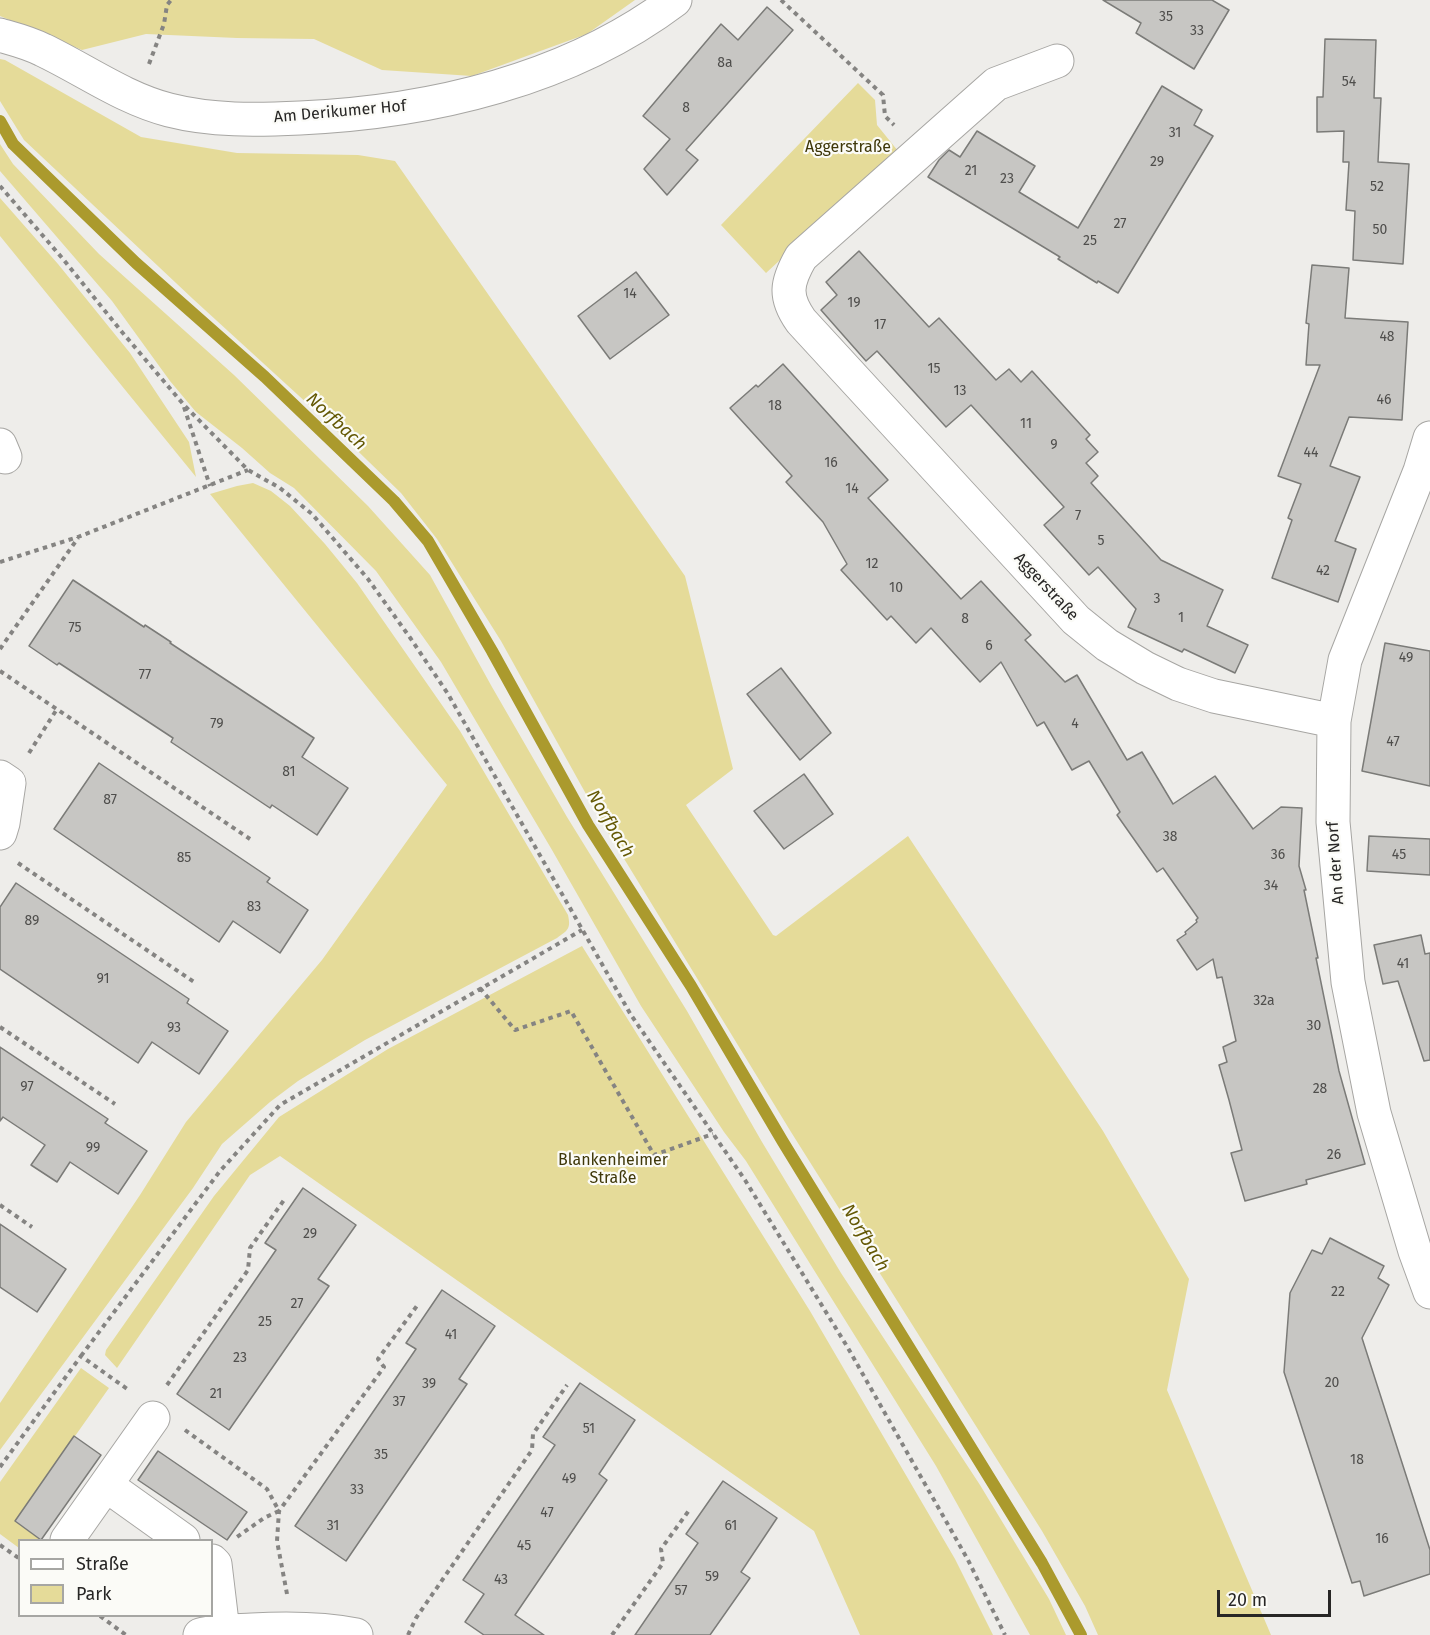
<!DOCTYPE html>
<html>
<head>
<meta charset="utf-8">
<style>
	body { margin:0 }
	#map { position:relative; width:1430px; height:1635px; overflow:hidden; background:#eeedea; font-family:"Fira Sans",sans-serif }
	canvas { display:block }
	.legend { position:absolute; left:18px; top:1539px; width:195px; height:78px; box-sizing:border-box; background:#fbfbf7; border:2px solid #a6a6a3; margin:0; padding:8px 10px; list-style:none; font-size:18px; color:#272625 }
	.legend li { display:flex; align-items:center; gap:12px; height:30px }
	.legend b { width:30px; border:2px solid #a6a6a3 }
	.scale { position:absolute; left:1217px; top:1590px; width:114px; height:27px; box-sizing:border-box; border:3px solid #272625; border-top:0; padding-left:8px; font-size:18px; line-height:21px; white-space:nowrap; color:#272625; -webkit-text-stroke:4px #fbfbf7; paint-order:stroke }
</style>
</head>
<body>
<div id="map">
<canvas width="1430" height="1635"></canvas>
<ul class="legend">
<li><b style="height:8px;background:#fff"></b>Straße</li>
<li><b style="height:16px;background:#e5db99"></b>Park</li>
</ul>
<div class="scale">20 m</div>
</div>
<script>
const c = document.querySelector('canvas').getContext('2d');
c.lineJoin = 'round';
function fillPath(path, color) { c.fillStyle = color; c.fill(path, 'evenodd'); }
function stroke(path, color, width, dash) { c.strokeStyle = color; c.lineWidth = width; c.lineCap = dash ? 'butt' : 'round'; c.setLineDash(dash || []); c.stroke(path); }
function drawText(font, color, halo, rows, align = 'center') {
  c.font = font + ' "Fira Sans",sans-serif'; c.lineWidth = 4.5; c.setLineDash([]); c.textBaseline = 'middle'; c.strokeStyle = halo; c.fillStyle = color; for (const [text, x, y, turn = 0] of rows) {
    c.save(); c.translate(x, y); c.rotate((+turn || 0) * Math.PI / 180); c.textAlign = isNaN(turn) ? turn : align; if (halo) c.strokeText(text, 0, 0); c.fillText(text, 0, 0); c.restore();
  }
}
fillPath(new Path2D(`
	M 0,0 L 635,0 L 587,34 L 472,76 L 382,70 L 314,39 L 237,38 L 146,34 L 82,50 L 0,16 Z
	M 0,59 L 5,60 L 141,137 L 237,153 L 358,155 L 395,161 L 685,576 L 733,769 L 686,805 L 773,935 L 776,936 L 908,836 L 1103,1131 L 1189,1279 L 1167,1390 L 1271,1635 L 1098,1635 L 1085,1606 L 1042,1531 L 791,1132 L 601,821 L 501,641 L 437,539 L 401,493 L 333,427 L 193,299 L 24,140 L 0,101 Z
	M 858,83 L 875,100 L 877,125 L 898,151 L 766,273 L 721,225 Z
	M 0,144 L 13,164 L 99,254 L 234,375 L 368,506 L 430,575 L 492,687 L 567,817 L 687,1011 L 762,1142 L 841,1273 L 980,1485 L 1049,1599 L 1066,1635 L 1030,1635 L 936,1466 L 746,1161 L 724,1132 L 641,1006 L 552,850 L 441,662 L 376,571 L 294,488 L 270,473 L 242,448 L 196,412 L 170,381 L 112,301 L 0,171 Z
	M 0,198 L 58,264 L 130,353 L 189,442 L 196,477 L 0,236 Z
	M 253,483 L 271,491 L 290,506 L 325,544 L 357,583 L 460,731 L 568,915 C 571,929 568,930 557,938 L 365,1040 L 298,1081 L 270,1102 L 222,1144 L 193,1188 L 0,1450 L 0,1403 L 140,1195 L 186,1122 L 322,960 L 447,785 L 210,494 L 237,486 Z
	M 582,946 L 810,1311 L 955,1559 L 993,1635 L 860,1635 L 814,1531 L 280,1156 L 250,1175 L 117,1368 L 105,1355 L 106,1350 L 214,1196 L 279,1117 L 388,1049 Z
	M 81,1368 L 109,1388 L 15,1521 L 41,1540 L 20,1540 L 19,1548 L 0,1534 L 0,1482 Z`), '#e5db99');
stroke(new Path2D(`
	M 0,121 L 13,144 L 136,263 L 265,377 L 394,501 L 428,541 L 492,651 L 588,825 L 691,986 L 783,1142 L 878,1297 L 1042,1563 L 1081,1635`), '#ab9a2d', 12);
const building = new Path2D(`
	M 1103,0 L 1212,0 L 1229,10 L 1194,69 L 1136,33 L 1141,23 Z
	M 767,7 L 793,30 L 686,150 L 698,160 L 667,195 L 644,169 L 670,139 L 643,116 L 721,24 L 738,40 Z
	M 1325,39 L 1376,40 L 1374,98 L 1381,98 L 1378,162 L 1409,164 L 1403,264 L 1353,260 L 1355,211 L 1346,210 L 1349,162 L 1343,162 L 1344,131 L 1317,132 L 1317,97 L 1323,97 Z
	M 1162,86 L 1202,110 L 1194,125 L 1213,136 L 1118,293 L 1098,281 L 1097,283 L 1058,259 L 1060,257 L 928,177 L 939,160 L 949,150 L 960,157 L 977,131 L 1035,166 L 1019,192 L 1078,228 Z
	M 859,251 L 929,327 L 939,318 L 996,380 L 1009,369 L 1021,382 L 1032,371 L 1090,435 L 1086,439 L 1098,452 L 1086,463 L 1098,476 L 1091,483 L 1161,560 L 1223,590 L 1207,626 L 1248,645 L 1235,673 L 1184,649 L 1182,652 L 1128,627 L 1136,609 L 1098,567 L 1089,575 L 1044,525 L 1064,507 L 971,405 L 946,427 L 877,351 L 866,361 L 843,335 L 821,310 L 837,295 L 826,282 Z
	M 1312,265 L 1349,268 L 1345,318 L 1408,322 L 1402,420 L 1349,417 L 1330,466 L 1360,477 L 1335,541 L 1356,549 L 1338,602 L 1272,578 L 1292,520 L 1288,518 L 1301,484 L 1278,476 L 1320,365 L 1306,365 L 1309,324 L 1306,323 Z
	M 636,272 L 669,315 L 610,359 L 578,316 Z
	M 783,364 L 888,480 L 868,498 L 961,599 L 981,581 L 1031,635 L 1025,640 L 1065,682 L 1077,675 L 1127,760 L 1142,752 L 1173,804 L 1215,776 L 1253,829 L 1281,807 L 1302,808 L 1299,866 L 1306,890 L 1304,890 L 1318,958 L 1316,958 L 1339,1071 L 1365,1164 L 1306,1180 L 1307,1184 L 1245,1201 L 1231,1153 L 1242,1150 L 1229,1100 L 1219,1065 L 1227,1062 L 1223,1047 L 1236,1041 L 1222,977 L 1217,978 L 1213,959 L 1197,970 L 1177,940 L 1186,934 L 1185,932 L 1197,922 L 1196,920 L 1198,918 L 1163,868 L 1157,872 L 1117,815 L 1120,812 L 1089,761 L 1072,770 L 1044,722 L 1037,726 L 1001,662 L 980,682 L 931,628 L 916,643 L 891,616 L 887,620 L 841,570 L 847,564 L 823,522 L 786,482 L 792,476 L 730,408 L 756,385 L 758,387 Z
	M 73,580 L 144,627 L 145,625 L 171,642 L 170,643 L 314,738 L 302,757 L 348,788 L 317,835 L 272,805 L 270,808 L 171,742 L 173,738 L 59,663 L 57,665 L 29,646 Z
	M 1385,643 L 1430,651 L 1430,786 L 1362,771 Z
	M 781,668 L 831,733 L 800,760 L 747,694 Z
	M 99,763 L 270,878 L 267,882 L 308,910 L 280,953 L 233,921 L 219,942 L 54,829 Z
	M 804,774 L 833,814 L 784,849 L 754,811 Z
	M 1369,836 L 1430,839 L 1430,875 L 1367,871 Z
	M 16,883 L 189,999 L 187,1003 L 228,1031 L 199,1074 L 152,1042 L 138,1063 L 0,969 L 0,907 Z
	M 1421,935 L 1425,954 L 1430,953 L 1430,1060 L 1424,1061 L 1398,981 L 1383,984 L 1374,945 Z
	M 0,1047 L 108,1119 L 105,1123 L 147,1151 L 118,1194 L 70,1162 L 57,1182 L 31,1165 L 45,1145 L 3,1117 L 0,1121 Z
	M 303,1188 L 356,1225 L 318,1279 L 329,1286 L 229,1430 L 177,1394 L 276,1250 L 265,1243 Z
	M 0,1224 L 66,1269 L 37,1312 L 0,1287 Z
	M 1330,1238 L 1384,1266 L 1378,1278 L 1389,1285 L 1362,1338 L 1430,1550 L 1430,1574 L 1364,1596 L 1360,1581 L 1352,1583 L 1284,1372 L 1290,1293 L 1312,1250 L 1322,1254 Z
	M 442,1290 L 495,1326 L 459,1379 L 467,1384 L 346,1561 L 295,1526 L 416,1349 L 406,1343 Z
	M 580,1383 L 635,1420 L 599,1474 L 607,1480 L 515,1615 L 544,1635 L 484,1635 L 465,1622 L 484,1594 L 463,1580 L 555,1445 L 543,1437 Z
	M 74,1436 L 101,1455 L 41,1540 L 15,1521 Z
	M 158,1451 L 247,1512 L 227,1540 L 138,1480 Z
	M 723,1481 L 777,1518 L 741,1572 L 750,1578 L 710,1635 L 635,1635 L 698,1543 L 686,1534 Z`);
fillPath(building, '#c7c6c3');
stroke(building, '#7b7b78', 1.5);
const minor = new Path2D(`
	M 0,35 C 14,39 30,43 43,50 C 85,70 123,98 169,110 C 212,121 256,120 300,118 C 431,112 569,80 675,0
	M 1057,61 L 996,84 L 801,257 C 786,283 784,297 801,321 L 1076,620 L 1107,645 L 1145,668 L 1178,684 L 1214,696 L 1334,721
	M 1430,438 L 1420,471 L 1345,660 L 1334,721 L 1333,822 L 1348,982 L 1374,1113 L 1415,1251 L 1430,1292
	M 0,445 L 5,457
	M 0,777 L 9,783 L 3,823 L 0,833
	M 106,1485 L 183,1540
	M 67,1540 L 153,1418
	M 212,1561 L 215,1564 L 223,1631
	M 200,1635 C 216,1631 234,1631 252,1630 C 287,1628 321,1628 356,1635`);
stroke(minor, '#a7a6a3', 35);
stroke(new Path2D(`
	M 781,0 L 883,95 L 885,116 L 894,125
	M 149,64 L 164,24 L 167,5 L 171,0
	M 0,186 L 63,259 L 122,332 L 184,405 L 248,470 L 280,488 L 312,514 L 368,579 L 411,639 L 448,694 L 631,1015 L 745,1180 L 848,1348 L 968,1560 L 1005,1635
	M 184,407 L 210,486
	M 0,562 L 78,537 L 248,470
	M 0,649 L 78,538
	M 0,671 L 250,839
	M 29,753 L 57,709
	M 18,863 L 194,982
	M 480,988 L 515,1030 L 571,1011 L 654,1155 L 713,1134
	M 0,1027 L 115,1104
	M 0,1205 L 32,1227
	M 81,1356 L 220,1171 L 280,1105 L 582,930
	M 167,1385 L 248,1270 L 250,1248 L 284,1200
	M 185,1430 L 267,1489 L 279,1511 L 264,1518 L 237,1537
	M 0,1467 L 81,1356 L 130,1391
	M 0,1545 L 20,1559
	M 287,1594 L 277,1541 L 279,1511 L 384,1367 L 378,1359 L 419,1303
	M 100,1616 L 126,1635
	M 408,1635 L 416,1618 L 532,1450 L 533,1434 L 567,1385
	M 612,1635 L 663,1563 L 661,1549 L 690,1509`), '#858482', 4, [4.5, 4.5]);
stroke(minor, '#fff', 33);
drawText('14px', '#4f4e4c', null, [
	["35",1166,17],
	["33",1197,31],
	["8a",725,63],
	["54",1349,82],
	["8",686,108],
	["31",1175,133],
	["29",1157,162],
	["21",971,171],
	["23",1007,179],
	["52",1377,187],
	["27",1120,224],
	["50",1380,230],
	["25",1090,241],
	["14",630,294],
	["19",854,303],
	["17",880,325],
	["48",1387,337],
	["15",934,369],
	["13",960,391],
	["46",1384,400],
	["18",775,406],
	["11",1026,424],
	["9",1054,445],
	["44",1311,453],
	["16",831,463],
	["14",852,489],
	["7",1078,516],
	["5",1101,541],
	["12",872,564],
	["42",1323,571],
	["10",896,588],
	["3",1157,599],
	["1",1181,618],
	["8",965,619],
	["75",75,628],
	["6",989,646],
	["49",1406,658],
	["77",145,675],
	["79",217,724],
	["4",1075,724],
	["47",1393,742],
	["81",289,772],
	["87",110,800],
	["38",1170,837],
	["36",1278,855],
	["45",1399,855],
	["85",184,858],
	["34",1271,886],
	["83",254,907],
	["89",32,921],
	["41",1403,964],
	["91",103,979],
	["32a",1264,1001],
	["30",1314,1026],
	["93",174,1028],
	["97",27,1087],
	["28",1320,1089],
	["99",93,1148],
	["26",1334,1155],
	["29",310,1234],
	["22",1338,1292],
	["27",297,1304],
	["25",265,1322],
	["41",451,1335],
	["23",240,1358],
	["20",1332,1383],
	["39",429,1384],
	["21",216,1394],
	["37",399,1402],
	["51",589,1429],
	["35",381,1455],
	["18",1357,1460],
	["49",569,1479],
	["33",357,1490],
	["47",547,1513],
	["31",333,1526],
	["61",731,1526],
	["16",1382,1539],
	["45",524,1546],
	["59",712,1577],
	["43",501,1580],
	["57",681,1591]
]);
drawText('16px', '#272625', '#fbfbf7', [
	["Am Derikumer Hof",340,112,-5],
	["Aggerstraße",1046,587,47],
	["An der Norf",1336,863,-94]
]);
drawText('16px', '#3f380a', '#fbfbf7', [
	["Aggerstraße",848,148],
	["Blankenheimer",613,1161],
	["Straße",613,1179]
]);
drawText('italic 18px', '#645804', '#fbfbf7', [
	["Norfbach",336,422,43],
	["Norfbach",610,824,59],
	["Norfbach",865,1238,59]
]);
</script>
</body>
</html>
